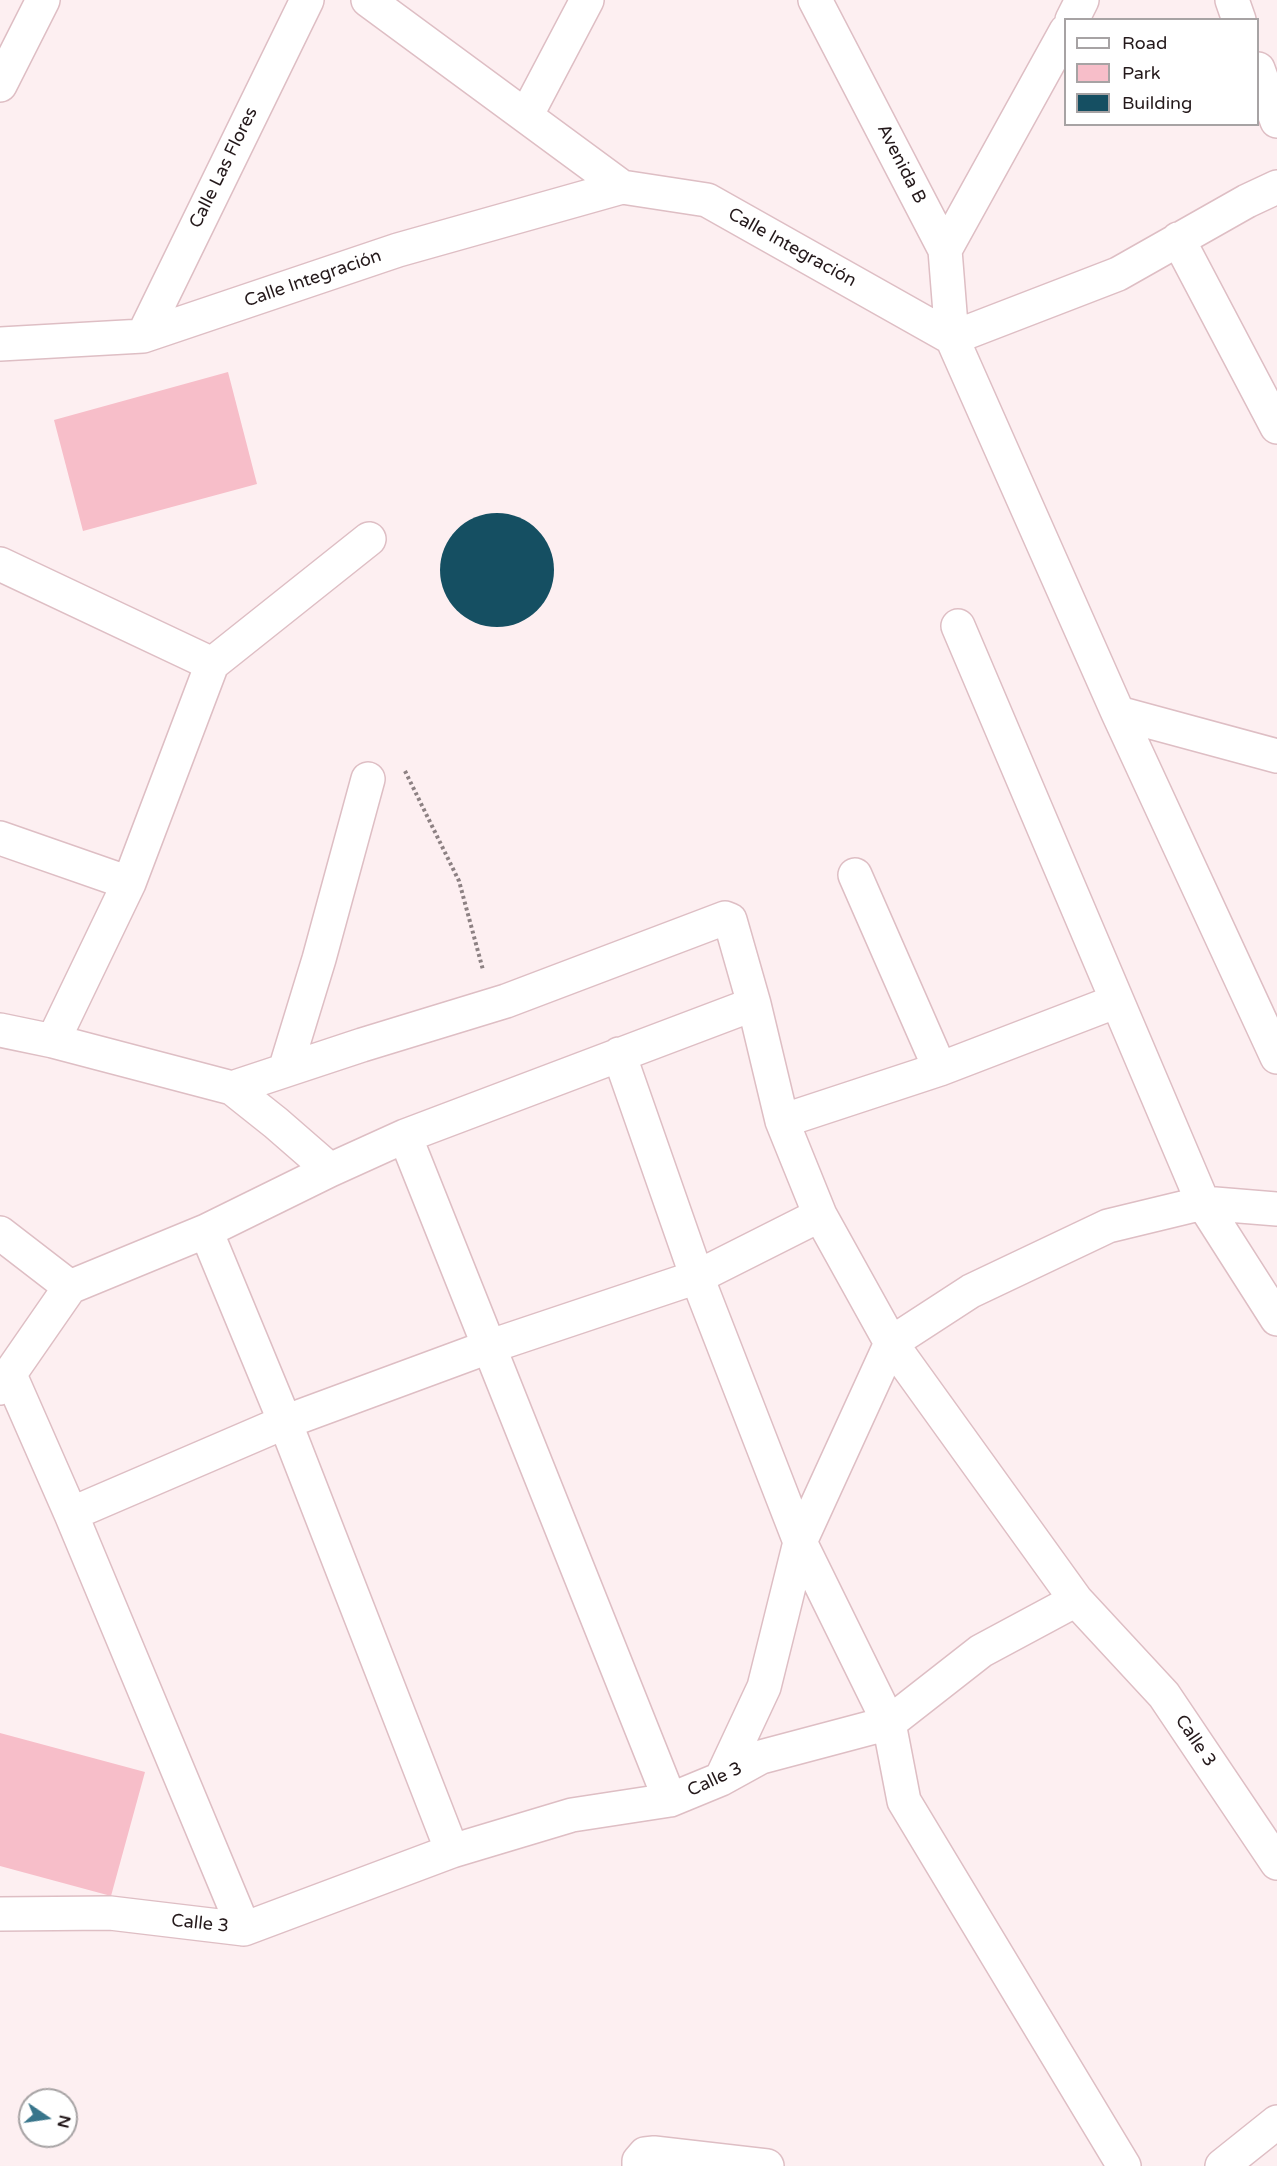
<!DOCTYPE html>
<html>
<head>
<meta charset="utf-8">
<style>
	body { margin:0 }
	#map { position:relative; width:1277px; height:2166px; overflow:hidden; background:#fdeff1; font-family:"Varela Round",sans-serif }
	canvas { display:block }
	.legend { position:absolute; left:1064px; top:18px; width:195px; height:108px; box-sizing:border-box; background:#fff; border:2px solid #a7a3a4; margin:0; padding:8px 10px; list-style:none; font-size:18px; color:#24191b }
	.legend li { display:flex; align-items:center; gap:12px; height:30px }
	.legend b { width:30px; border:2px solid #a7a3a4 }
	.north { position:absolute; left:18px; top:2088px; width:60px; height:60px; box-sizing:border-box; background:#fff; border:2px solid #a7a3a4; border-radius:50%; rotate:103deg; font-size:16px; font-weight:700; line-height:24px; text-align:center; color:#24191b }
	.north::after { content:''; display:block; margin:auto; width:21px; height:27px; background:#38758b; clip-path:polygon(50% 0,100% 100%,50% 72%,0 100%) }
</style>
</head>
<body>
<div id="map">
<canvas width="1277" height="2166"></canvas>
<ul class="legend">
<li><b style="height:8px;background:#fff"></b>Road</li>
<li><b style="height:16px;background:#f7bec9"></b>Park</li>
<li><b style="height:16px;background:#154f62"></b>Building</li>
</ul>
<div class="north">N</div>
</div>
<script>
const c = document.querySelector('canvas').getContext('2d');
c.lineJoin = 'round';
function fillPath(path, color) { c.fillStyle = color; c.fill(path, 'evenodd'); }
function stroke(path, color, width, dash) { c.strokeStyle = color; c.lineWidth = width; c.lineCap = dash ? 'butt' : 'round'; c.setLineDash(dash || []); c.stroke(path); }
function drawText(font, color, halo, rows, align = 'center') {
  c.font = font + ' "Varela Round",sans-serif'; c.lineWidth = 6; c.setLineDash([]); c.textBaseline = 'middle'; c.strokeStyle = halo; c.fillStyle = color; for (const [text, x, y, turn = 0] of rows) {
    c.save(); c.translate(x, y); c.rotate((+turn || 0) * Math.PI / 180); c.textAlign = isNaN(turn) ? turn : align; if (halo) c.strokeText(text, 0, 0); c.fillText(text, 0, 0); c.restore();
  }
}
fillPath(new Path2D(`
	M 228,372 L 257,484 L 83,531 L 54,420 Z
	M 0,1733 L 145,1772 L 111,1896 L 0,1866 Z`), '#f7bec9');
fillPath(new Path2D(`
	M440 570a57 57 0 1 1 114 0a57 57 0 1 1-114 0Z`), '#154f62');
const minor = new Path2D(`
	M 368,0 L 622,187
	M 815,0 L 945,250 L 952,338 L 1118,713 L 1277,1057
	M 1232,0 L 1239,20
	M 1072,20 L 1082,0
	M 1258,69 L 1277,121
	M 0,85 L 43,0
	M 526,116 L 587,0
	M 1178,239 L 1277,427
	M 945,250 L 1066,31
	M 143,336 L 307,0
	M 952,338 L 1118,274 L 1247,201 L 1277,187
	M 0,344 L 143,336 L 398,250 L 622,187 L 707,200 L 952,338
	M 0,564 L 212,664
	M 958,626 L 1203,1203 L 1277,1319
	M 1118,713 L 1277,756
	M 0,838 L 129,883
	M 855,875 L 940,1069
	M 0,1030 L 53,1041 L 232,1088 L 276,1123 L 330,1170
	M 53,1041 L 129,883 L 212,664 L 369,539
	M 619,1054 L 697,1277 L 800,1542 L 889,1723 L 904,1801 L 1124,2166
	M 285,1070 L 319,959 L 368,779
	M 232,1088 L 362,1045 L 506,1001 L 725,918 L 730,920 L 754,1004
	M 782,1121 L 940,1069 L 1117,1001
	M 405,1136 L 670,1800
	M 206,1231 L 285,1422 L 452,1851
	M 0,1233 L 70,1287
	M 10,1375 L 71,1514 L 244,1929
	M 0,1388 L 70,1287 L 206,1231 L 330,1170 L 405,1136 L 754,1004 L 782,1121 L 820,1215 L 891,1343 L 1076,1600
	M 71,1514 L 285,1422 L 488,1347 L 697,1277 L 820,1215
	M 721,1779 L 764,1687 L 800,1542 L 891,1343 L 971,1291 L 1108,1226 L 1203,1203 L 1277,1209
	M 0,1914 L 110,1913 L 244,1929 L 452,1851 L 572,1815 L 670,1800 L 721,1779 L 761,1757 L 889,1723 L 981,1651 L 1076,1600 L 1164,1695 L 1277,1863
	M 639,2166 L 639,2161 L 645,2154 L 654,2153 L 767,2166
	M 1222,2166 L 1277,2122`);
stroke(minor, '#debec4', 36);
stroke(new Path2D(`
	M 405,771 L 459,881 L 483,970`), '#8d8183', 4, [3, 3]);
stroke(minor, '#fff', 33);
drawText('18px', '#24191b', '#fff', [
	["Avenida B",901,164,63],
	["Calle Las Flores",224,168,-64],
	["Calle Integración",792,248,29],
	["Calle Integración",313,279,-19],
	["Calle 3",1195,1741,56],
	["Calle 3",715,1780,-25],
	["Calle 3",200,1924,6]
]);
</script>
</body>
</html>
